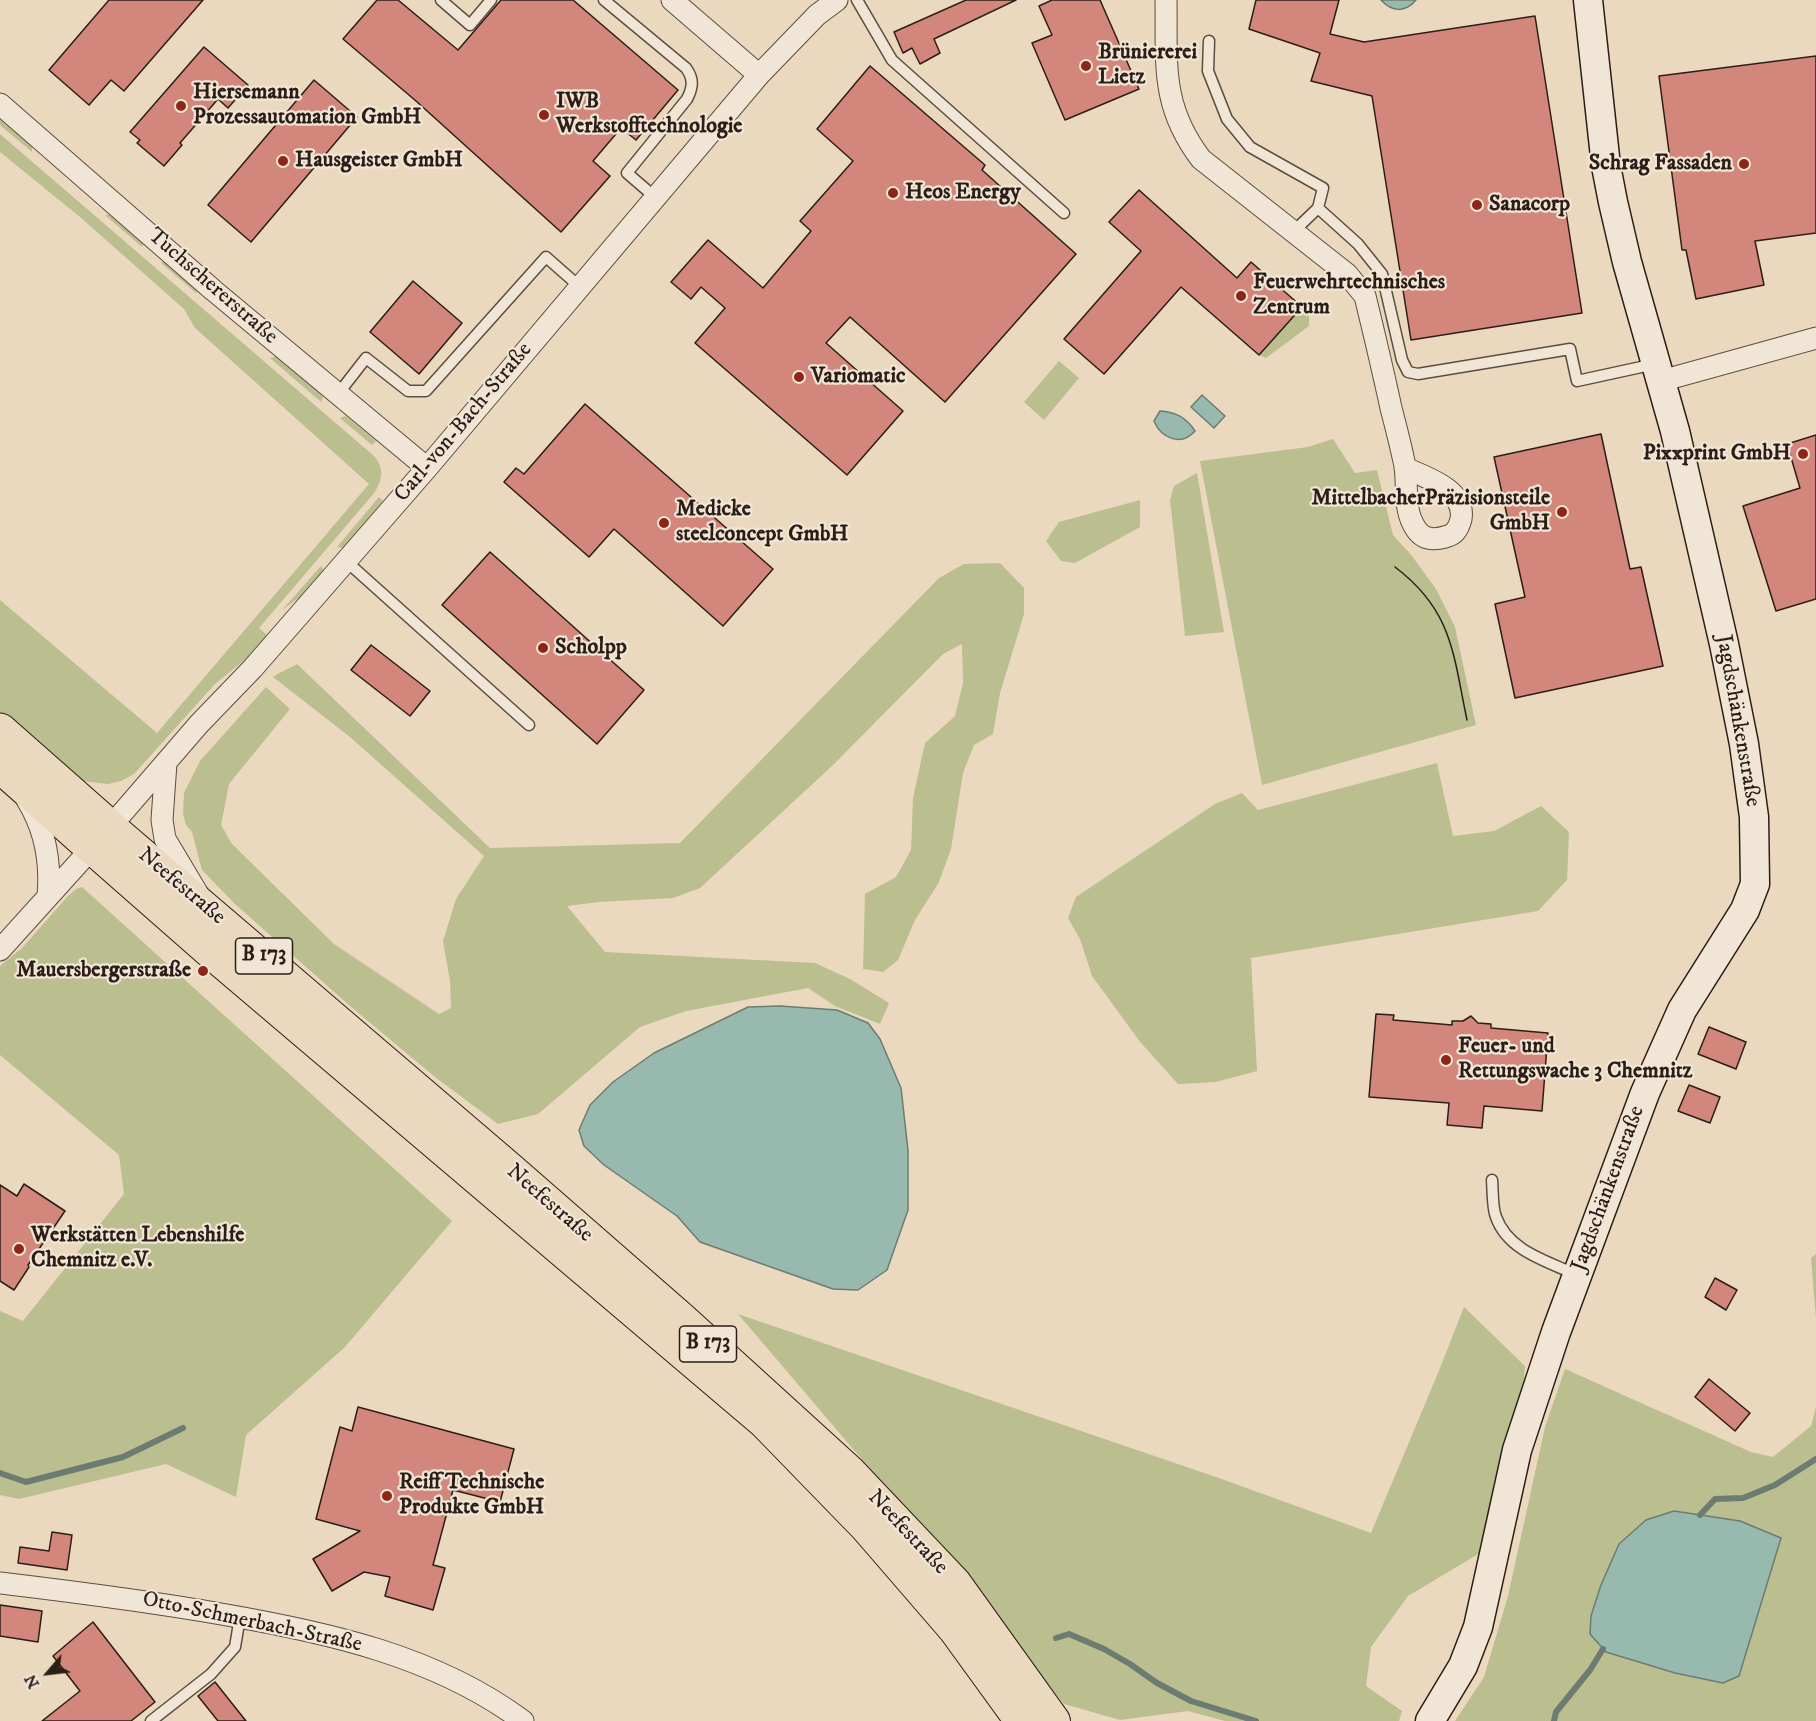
<!DOCTYPE html>
<html>
<head>
<meta charset="utf-8">
<style>
	body { margin:0 }
	#map { position:relative; width:1816px; height:1721px; overflow:hidden; background:#ead9bf; font-family:"IM FELL DW Pica",serif }
	canvas { display:block }
	.north { position:absolute; left:18px; top:1643px; width:60px; height:60px; -webkit-text-stroke:4px #f1e6d5; paint-order:stroke; rotate:242deg; font-size:16px; font-weight:700; line-height:24px; text-align:center; color:#2c1e17 }
	.north::after { content:''; display:block; margin:auto; width:21px; height:27px; background:#2c1e17; clip-path:polygon(50% 0,100% 100%,50% 72%,0 100%) }
</style>
</head>
<body>
<div id="map">
<canvas width="1816" height="1721"></canvas>
<div class="north">N</div>
</div>
<script>
const c = document.querySelector('canvas').getContext('2d');
c.lineJoin = 'round';
function fillPath(path, color) { c.fillStyle = color; c.fill(path, 'evenodd'); }
function stroke(path, color, width, dash) { c.strokeStyle = color; c.lineWidth = width; c.lineCap = dash ? 'butt' : 'round'; c.setLineDash(dash || []); c.stroke(path); }
function drawText(font, color, halo, rows, align = 'center') {
  c.font = font + ' "IM FELL DW Pica",serif'; c.lineWidth = 4.5; c.setLineDash([]); c.textBaseline = 'middle'; c.strokeStyle = halo; c.fillStyle = color; for (const [text, x, y, turn = 0] of rows) {
    c.save(); c.translate(x, y); c.rotate((+turn || 0) * Math.PI / 180); c.textAlign = isNaN(turn) ? turn : align; if (halo) c.strokeText(text, 0, 0); c.fillText(text, 0, 0); c.restore();
  }
}
fillPath(new Path2D(`
	M 0,117 L 32,145 L 32,152 L 0,125 Z
	M 0,134 L 374,456 C 385,469 382,479 375,492 L 259,628 L 268,636 L 252,654 L 215,684 L 134,774 L 121,781 L 108,784 L 82,781 L 0,716 L 0,600 L 157,733 L 369,484 L 195,328 L 184,309 L 80,217 L 0,152 Z
	M 112,214 L 144,241 L 142,247 L 105,215 Z
	M 166,260 L 198,288 L 196,293 L 161,263 Z
	M 1302,307 L 1309,316 L 1309,326 L 1266,358 L 1259,355 Z
	M 277,356 L 323,396 L 321,402 L 270,358 Z
	M 1059,361 L 1079,378 L 1044,420 L 1024,402 Z
	M 346,416 L 376,441 L 372,445 L 340,418 Z
	M 1333,439 L 1355,473 L 1377,470 L 1393,535 L 1412,556 L 1436,589 L 1455,627 L 1476,725 L 1262,785 L 1200,461 L 1308,447 Z
	M 1197,473 L 1224,632 L 1185,636 L 1170,500 L 1174,486 Z
	M 379,497 L 383,501 L 343,548 L 337,547 Z
	M 1140,500 L 1140,527 L 1075,563 L 1061,561 L 1046,541 L 1059,522 Z
	M 1000,563 L 1024,588 L 1024,614 L 1000,693 L 993,734 L 974,745 L 963,773 L 951,849 L 939,882 L 915,920 L 898,960 L 883,972 L 863,969 L 865,894 L 896,877 L 911,850 L 913,798 L 925,743 L 955,716 L 963,683 L 962,644 L 943,654 L 832,766 L 700,888 L 673,898 L 599,902 L 567,906 L 605,952 L 815,963 L 850,979 L 889,1003 L 880,1024 L 835,1006 L 808,988 L 686,1011 L 640,1027 L 538,1114 L 498,1124 L 435,1077 L 350,1006 L 235,904 L 202,870 L 192,832 L 186,825 L 183,814 L 184,793 L 200,761 L 266,687 L 290,709 L 229,784 L 221,825 L 232,844 L 334,944 L 439,1014 L 451,1008 L 450,981 L 443,941 L 456,899 L 484,856 L 350,737 L 273,677 C 276,674 291,668 297,664 L 490,848 L 680,843 L 939,578 L 964,564 Z
	M 321,566 L 324,571 L 304,594 L 282,610 Z
	M 1437,763 L 1453,836 L 1494,831 L 1541,806 L 1569,832 L 1567,880 L 1538,911 L 1251,958 L 1257,1071 L 1216,1082 L 1178,1084 L 1141,1043 L 1092,976 L 1080,939 L 1068,918 L 1076,897 L 1215,804 L 1242,793 L 1258,810 Z
	M 82,887 L 452,1221 L 345,1347 L 246,1435 L 236,1497 L 166,1464 L 19,1499 L 0,1495 L 0,1311 L 23,1321 L 124,1194 L 119,1155 L 0,1055 L 0,966 L 22,948 L 68,896 L 76,889 Z
	M 1816,1254 L 1816,1319 L 1811,1258 Z
	M 1464,1307 L 1525,1366 L 1522,1404 L 1485,1550 L 1408,1596 L 1371,1647 L 1366,1686 L 1402,1711 L 1399,1721 L 1225,1721 L 1188,1711 L 1120,1720 L 1064,1704 L 952,1565 L 738,1314 L 1216,1477 L 1371,1533 L 1438,1373 Z
	M 1565,1369 L 1751,1452 L 1773,1457 L 1811,1426 L 1816,1407 L 1816,1721 L 1455,1721 L 1484,1677 L 1508,1596 L 1545,1427 ZM 1674,1511 L 1740,1522 L 1780,1538 L 1739,1675 L 1723,1683 L 1675,1673 L 1606,1652 L 1590,1634 L 1591,1616 L 1601,1585 Z`), '#bbbe8f');
const water = new Path2D(`
	M 1381,0 L 1416,0 C 1405,13 1392,12 1381,0 Z
	M 1202,395 L 1225,416 L 1214,428 L 1191,407 Z
	M 1160,411 C 1175,412 1186,417 1195,431 C 1181,447 1161,438 1154,421 Z
	M 780,1006 L 837,1010 L 868,1023 L 880,1039 L 901,1088 L 908,1150 L 908,1210 L 887,1270 L 858,1290 L 833,1289 L 700,1242 L 677,1216 L 604,1165 L 584,1146 L 579,1130 L 590,1105 L 613,1082 L 654,1053 L 748,1007 Z
	M 1674,1511 L 1740,1521 L 1781,1538 L 1739,1676 L 1723,1683 L 1675,1673 L 1606,1652 L 1590,1634 L 1591,1616 L 1601,1585 L 1619,1544 L 1646,1520 Z`);
fillPath(water, '#98baae');
stroke(water, '#6d7c72', 1.5);
stroke(new Path2D(`
	M 0,1473 L 26,1482 L 123,1457 L 183,1428
	M 1700,1515 L 1715,1499 L 1743,1498 L 1775,1485 L 1816,1459
	M 1056,1638 L 1069,1634 L 1104,1649 L 1130,1664 L 1157,1683 L 1191,1701 L 1256,1721
	M 1554,1721 L 1556,1712 L 1590,1670 L 1603,1649`), '#6d7c72', 6);
const building = new Path2D(`
	M 109,0 L 203,0 L 124,91 L 111,80 L 89,105 L 49,70 Z
	M 377,0 L 398,0 L 458,50 L 501,0 L 573,0 L 678,90 L 636,140 L 621,128 L 593,161 L 610,176 L 561,232 L 416,101 L 343,39 Z
	M 966,0 L 1016,0 L 934,39 L 940,53 L 920,64 L 912,48 L 903,53 L 894,32 Z
	M 1052,0 L 1100,0 L 1139,89 L 1065,120 L 1032,43 L 1052,35 L 1039,6 Z
	M 1256,0 L 1339,0 L 1330,34 L 1364,42 L 1535,16 L 1582,313 L 1411,340 L 1372,96 L 1311,81 L 1320,53 L 1249,29 Z
	M 204,47 L 248,85 L 228,108 L 218,99 L 180,143 L 182,145 L 164,166 L 137,143 L 140,140 L 130,132 Z
	M 1816,56 L 1816,233 L 1755,241 L 1764,285 L 1696,299 L 1686,250 L 1682,250 L 1659,76 Z
	M 870,66 L 985,165 L 982,170 L 1076,254 L 945,402 L 850,317 L 826,343 L 903,411 L 847,475 L 695,343 L 725,308 L 701,287 L 691,299 L 671,282 L 708,240 L 763,288 L 811,231 L 800,221 L 853,161 L 817,129 Z
	M 314,80 L 357,117 L 251,242 L 208,205 Z
	M 1139,190 L 1237,278 L 1251,262 L 1302,307 L 1259,355 L 1181,287 L 1104,374 L 1064,339 L 1141,251 L 1109,222 Z
	M 413,281 L 462,323 L 419,374 L 370,332 Z
	M 585,404 L 773,569 L 723,626 L 614,529 L 589,557 L 504,482 L 516,468 L 524,474 Z
	M 1601,434 L 1630,569 L 1641,567 L 1663,666 L 1515,698 L 1495,604 L 1525,597 L 1494,457 Z
	M 1816,435 L 1816,599 L 1776,611 L 1743,506 L 1800,488 L 1787,444 Z
	M 490,552 L 644,690 L 597,744 L 442,605 Z
	M 371,645 L 430,691 L 410,716 L 351,670 Z
	M 1376,1014 L 1394,1015 L 1393,1020 L 1452,1025 L 1452,1021 L 1463,1021 L 1471,1016 L 1478,1023 L 1491,1024 L 1491,1028 L 1548,1033 L 1542,1111 L 1484,1106 L 1482,1128 L 1447,1125 L 1449,1103 L 1369,1097 Z
	M 1709,1027 L 1746,1042 L 1736,1069 L 1698,1054 Z
	M 1689,1085 L 1720,1097 L 1710,1123 L 1678,1111 Z
	M 24,1184 L 65,1211 L 28,1265 L 29,1267 L 14,1290 L 0,1281 L 0,1185 L 17,1196 Z
	M 1715,1278 L 1737,1290 L 1726,1310 L 1705,1297 Z
	M 1709,1379 L 1750,1413 L 1735,1431 L 1695,1397 Z
	M 358,1407 L 514,1449 L 500,1502 L 453,1490 L 433,1565 L 445,1568 L 433,1610 L 385,1596 L 390,1577 L 364,1572 L 332,1591 L 313,1559 L 360,1531 L 316,1519 L 340,1427 L 352,1431 Z
	M 52,1532 L 72,1535 L 67,1570 L 18,1563 L 20,1547 L 49,1551 Z
	M 0,1605 L 42,1611 L 38,1642 L 0,1636 Z
	M 93,1622 L 155,1702 L 131,1721 L 42,1721 L 80,1691 L 53,1656 Z
	M 215,1682 L 246,1721 L 218,1721 L 198,1696 Z`);
fillPath(building, '#d3867b');
stroke(building, '#2c1e17', 1.5);
const service = new Path2D(`
	M 441,0 L 470,25 L 491,0
	M 604,0 L 686,68 C 694,79 693,87 687,99 L 627,173 L 656,198
	M 857,0 L 892,60 L 1064,213
	M 1209,41 L 1208,71 L 1227,119 L 1250,147 L 1323,188 L 1318,208
	M 1293,232 L 1318,208 L 1358,244 L 1382,274 L 1402,360 L 1408,372 L 1418,374 L 1570,349 L 1577,381 L 1655,364
	M 338,394 L 366,358 L 408,391 L 426,391 L 546,257 L 580,287
	M 346,561 L 529,725
	M 1492,1180 C 1493,1191 1492,1207 1496,1217 C 1508,1251 1547,1261 1577,1275
	M 151,1721 L 211,1674 L 235,1647 L 240,1617`);
const minor = new Path2D(`
	M 672,0 L 759,75
	M 1166,0 C 1167,63 1160,105 1201,159 L 1347,274 L 1365,296 C 1374,333 1383,371 1391,408 C 1396,427 1401,447 1405,466 C 1408,487 1403,510 1416,529 C 1424,541 1436,540 1448,536 C 1456,534 1459,527 1461,519 C 1466,490 1426,477 1405,468
	M 0,104 L 213,290 L 427,468
	M 1661,381 L 1816,338
	M 166,763 L 162,820 L 165,839 L 199,896
	M 27,800 C 45,829 51,862 48,896
	M 0,950 L 92,848 L 199,724 L 253,668 L 427,468 L 759,75 L 817,15 L 837,0
	M 0,1583 C 75,1592 147,1601 221,1614 C 326,1632 436,1656 523,1721`);
const secondary = new Path2D(`
	M 1430,1721 L 1463,1666 L 1478,1627 L 1517,1450 L 1556,1332 L 1645,1093 L 1682,1010 L 1745,910 L 1755,884 L 1754,817 L 1744,744 L 1724,644 L 1675,431 L 1627,262 L 1613,202 L 1606,166 L 1588,0`);
const primary = new Path2D(`
	M 110,827 L 510,1169 L 682,1319 L 849,1471 L 955,1583 L 1054,1721
	M 92,848 L 215,956 L 764,1422 L 866,1527 L 955,1630 L 1021,1721`);
const trunk = new Path2D(`
	M 0,730 L 110,827
	M 0,766 L 92,848`);
stroke(service, '#5c4d41', 13);
stroke(minor, '#5c4d41', 23);
stroke(secondary, '#2c1e17', 31);
stroke(primary, '#2c1e17', 34);
stroke(trunk, '#2c1e17', 35);
stroke(service, '#f1e6d5', 10);
stroke(minor, '#f1e6d5', 21);
stroke(secondary, '#f1e6d5', 28);
stroke(primary, '#ead9bf', 32);
stroke(trunk, '#ead9bf', 33);
stroke(new Path2D(`
	M 1395,567 C 1453,611 1453,654 1467,720`), '#2c1e17', 1.5);
for (const [x, y, r, color] of [
	[1086,66,6,"#8f2418"],
	[181,106,6,"#8f2418"],
	[544,115,6,"#8f2418"],
	[283,161,6,"#8f2418"],
	[1744,164,6,"#8f2418"],
	[893,193,6,"#8f2418"],
	[1477,205,6,"#8f2418"],
	[1241,296,6,"#8f2418"],
	[799,377,6,"#8f2418"],
	[1803,454,6,"#8f2418"],
	[1562,512,6,"#8f2418"],
	[664,523,6,"#8f2418"],
	[543,648,6,"#8f2418"],
	[203,971,6,"#8f2418"],
	[1446,1060,6,"#8f2418"],
	[19,1249,6,"#8f2418"],
	[387,1496,6,"#8f2418"]
]) { const dot = new Path2D(); dot.arc(x, y, r, 0, 2 * Math.PI); c.fillStyle = color; c.fill(dot); stroke(dot, '#f1e6d5', 2); }
for (const [x, y, w] of [
	[264,956,57],
	[708,1344,57]
]) { const box = new Path2D(); box.roundRect(x - w / 2, y - 18, w, 36, 4.5); c.fillStyle = '#f1e6d5'; c.fill(box); stroke(box, '#2c1e17', 1.5); }
drawText('bold 21px', '#2c1e17', null, [
	["B 173",264,956],
	["B 173",708,1344]
]);
drawText('bold 22px', '#2c1e17', '#f1e6d5', [
	["Brüniererei",1098,53],
	["Lietz",1098,78],
	["Hiersemann",193,93],
	["Prozessautomation GmbH",193,118],
	["IWB",556,102],
	["Werkstofftechnologie",556,127],
	["Hausgeister GmbH",295,161],
	["Schrag Fassaden",1732,164,"right"],
	["Heos Energy",905,193],
	["Sanacorp",1489,205],
	["Feuerwehrtechnisches",1253,283],
	["Zentrum",1253,308],
	["Variomatic",811,377],
	["Pixxprint GmbH",1791,454,"right"],
	["MittelbacherPräzisionsteile",1550,499,"right"],
	["GmbH",1550,524,"right"],
	["Medicke",676,510],
	["steelconcept GmbH",676,535],
	["Scholpp",555,648],
	["Mauersbergerstraße",191,971,"right"],
	["Feuer- und",1458,1047],
	["Rettungswache 3 Chemnitz",1458,1072],
	["Werkstätten Lebenshilfe",31,1236],
	["Chemnitz e.V.",31,1261],
	["Reiff Technische",399,1483],
	["Produkte GmbH",399,1508]
], 'left');
drawText('22px', '#2c1e17', '#f1e6d5', [
	["Tuchschererstraße",212,287,41],
	["Carl-von-Bach-Straße",464,423,-50],
	["Jagdschänkenstraße",1737,721,80],
	["Neefestraße",181,887,40],
	["Jagdschänkenstraße",1609,1189,-70],
	["Neefestraße",549,1204,41],
	["Neefestraße",907,1533,47],
	["Otto-Schmerbach-Straße",252,1623,12]
]);
</script>
</body>
</html>
